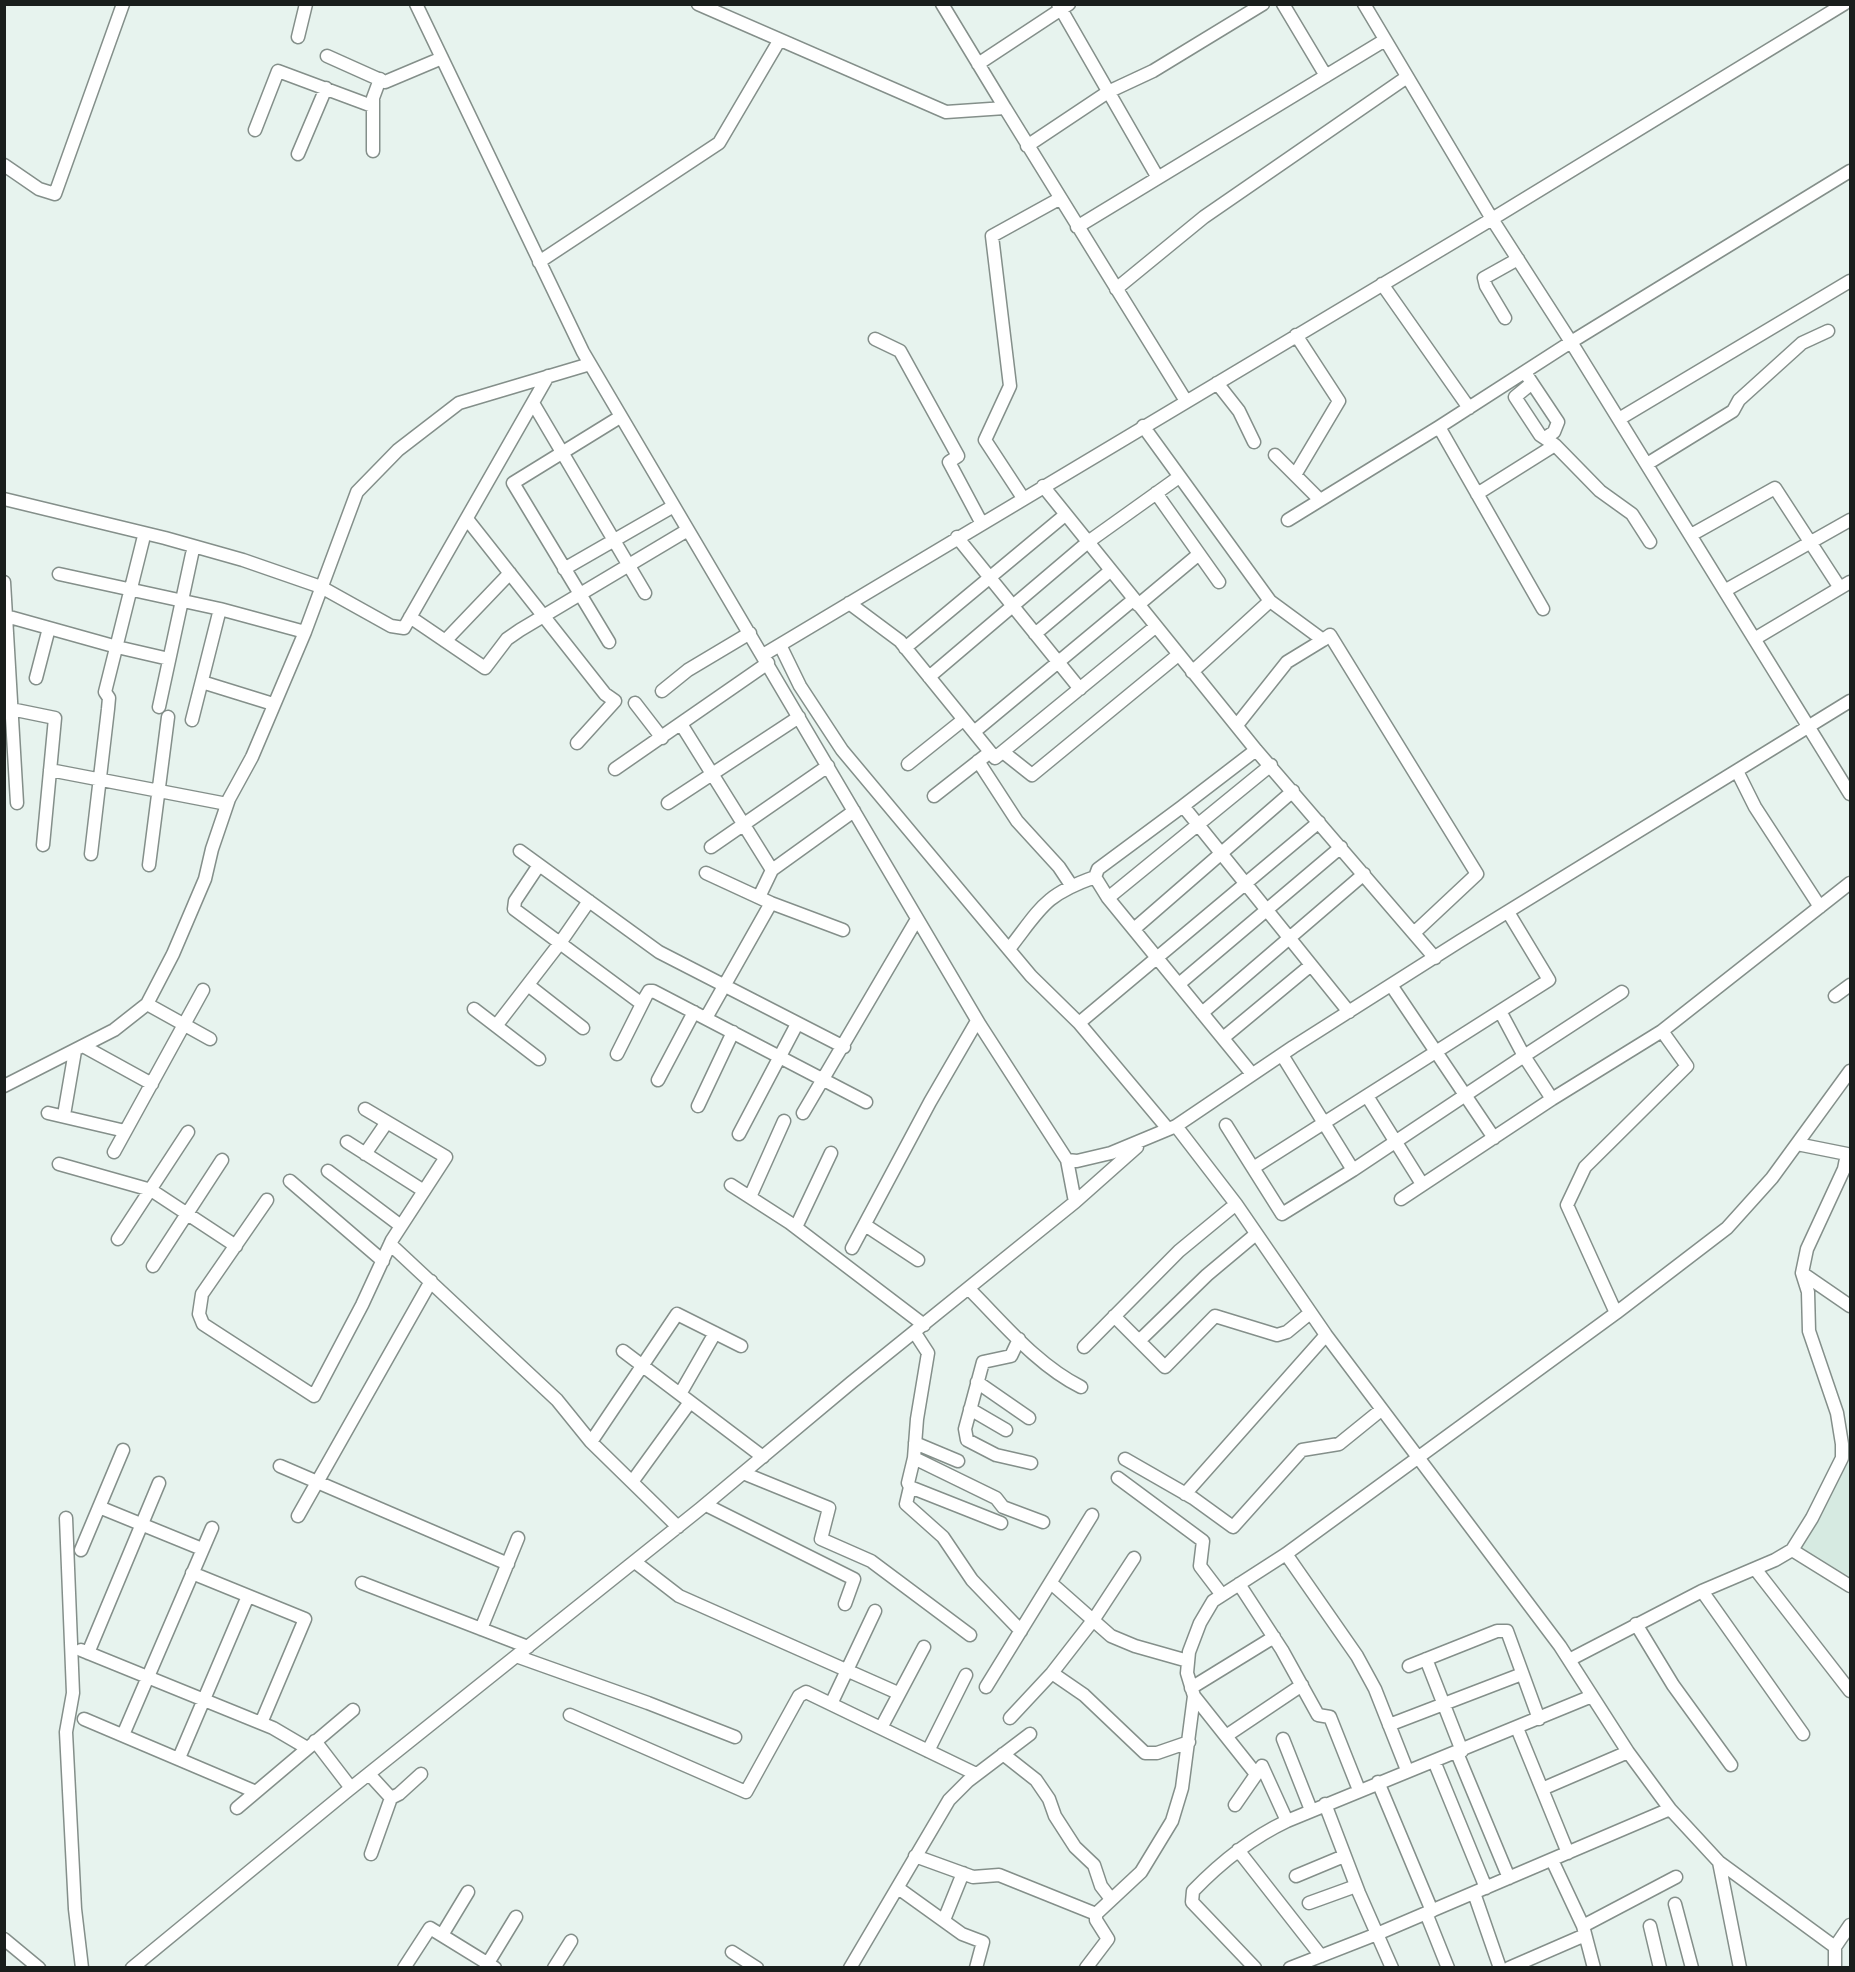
<!DOCTYPE html>
<html>
<head>
<meta charset="utf-8">
<style>
	body { margin:0 }
	#map { position:relative; width:1855px; height:1972px; overflow:hidden; background:#e7f3ee; font-family:Commissioner,sans-serif }
	canvas { display:block }
	.frame { position:absolute; inset:0; border:6px solid #191e1c; pointer-events:none }
</style>
</head>
<body>
<div id="map">
<canvas width="1855" height="1972"></canvas>
<div class="frame"></div>
</div>
<script>
const c = document.querySelector('canvas').getContext('2d');
c.lineJoin = 'round';
function fillPath(path, color) { c.fillStyle = color; c.fill(path, 'evenodd'); }
function stroke(path, color, width, dash) { c.strokeStyle = color; c.lineWidth = width; c.lineCap = dash ? 'butt' : 'round'; c.setLineDash(dash || []); c.stroke(path); }
fillPath(new Path2D(`
	M 1850,1459 L 1850,1577 L 1801,1548 Z`), '#d6eae1');
const minor = new Path2D(`
	M 416,4 L 583,352 L 980,1025 L 1067,1160 L 1077,1161 L 1111,1153 L 1176,1126 L 1293,1047 L 1460,941 L 1850,701
	M 698,4 L 946,112 L 1005,108 L 1186,401
	M 942,4 L 1005,108
	M 1058,4 L 1158,178
	M 1283,4 L 1326,76
	M 1364,4 L 1492,219 L 1571,342 L 1850,794
	M 298,37 L 306,4
	M 327,56 L 385,82 L 442,58
	M 978,64 L 1069,4
	M 255,130 L 278,71 L 372,106
	M 1027,146 L 1108,92 L 1153,71 L 1263,4
	M 373,151 L 373,98 L 380,79
	M 298,154 L 326,88
	M 4,165 L 39,189 L 55,194 L 123,4
	M 1077,227 L 1385,40
	M 539,262 L 719,143 L 779,41
	M 1382,284 L 1469,408
	M 1116,289 L 1204,217 L 1407,77
	M 1505,318 L 1486,286 L 1484,278 L 1518,259
	M 875,339 L 900,351 L 958,456 L 949,462 L 981,522
	M 1528,377 L 1558,422 L 1554,432 L 1545,438
	M 1217,383 L 1239,411 L 1254,442
	M 1532,383 L 1515,397 L 1540,435 L 1555,445 L 1600,491 L 1632,514 L 1650,542
	M 533,403 L 645,593
	M 1619,419 L 1850,281
	M 1143,426 L 1270,601 L 1323,640 L 1287,662 L 1237,725
	M 1439,427 L 1543,609
	M 1275,455 L 1320,500
	M 1647,464 L 1733,411 L 1739,400 L 1802,343 L 1828,331
	M 1295,475 L 1339,401 L 1296,335
	M 1043,486 L 1256,750 L 1435,958
	M 1156,493 L 1219,582
	M 1477,494 L 1555,445
	M 1023,498 L 985,440 L 1010,386 L 992,236 L 1059,199
	M 4,499 L 165,538 L 243,560 L 321,587 L 391,626 L 404,628 L 548,376
	M 467,519 L 605,694 L 615,701 L 577,743
	M 1288,520 L 1439,427 L 1571,342 L 1850,171
	M 1691,535 L 1775,488 L 1840,588
	M 957,537 L 1080,689
	M 564,569 L 672,507
	M 59,574 L 220,609 L 305,632
	M 4,582 L 17,803
	M 1726,590 L 1850,520
	M 849,603 L 900,641 L 995,758 L 1155,627
	M 1138,605 L 1199,554
	M 6,616 L 117,647 L 169,659
	M 410,617 L 485,668 L 507,639 L 520,630 L 686,531
	M 1035,634 L 1110,571
	M 1756,638 L 1850,582
	M 1323,640 L 1330,635 L 1477,874 L 1414,933
	M 445,641 L 510,573
	M 609,642 L 513,483 L 620,417
	M 780,645 L 800,686 L 842,750 L 1031,976 L 1079,1023 L 1168,1129
	M 905,648 L 1065,515
	M 763,655 L 1492,219 L 1844,4
	M 1192,672 L 1270,601
	M 929,677 L 1088,542 L 1179,477
	M 36,678 L 49,628
	M 202,682 L 273,704
	M 662,691 L 688,670 L 750,633
	M 635,703 L 662,738
	M 159,707 L 192,554
	M 6,708 L 55,718 L 43,845
	M 192,720 L 220,609
	M 681,724 L 772,870
	M 974,732 L 1133,600
	M 1256,750 L 1183,806 L 1349,1012
	M 1003,752 L 1032,775 L 1178,655
	M 978,761 L 1017,821 L 1059,867 L 1071,885
	M 908,764 L 963,720
	M 615,769 L 768,663
	M 50,770 L 227,804
	M 1737,771 L 1755,807 L 1820,907
	M 934,796 L 985,756
	M 668,803 L 799,717
	M 1183,806 L 1098,869 L 1095,877 L 1108,898 L 1252,1074
	M 711,847 L 828,766
	M 520,851 L 659,952 L 844,1047
	M 91,854 L 108,709 L 109,698 L 105,692 L 143,540
	M 149,865 L 168,717
	M 539,865 L 515,901 L 514,909 L 642,1004
	M 706,873 L 771,903 L 843,930
	M 759,897 L 772,870 L 854,811
	M 1108,898 L 1271,765
	M 1134,929 L 1293,791
	M 1009,949 C 1041,908 1044,895 1095,877
	M 1179,984 L 1341,847
	M 528,985 L 583,1028
	M 1391,985 L 1494,1138
	M 1835,996 L 1850,985
	M 147,1004 L 210,1039
	M 474,1009 L 539,1059
	M 1500,1011 L 1524,1056 L 1622,992
	M 1202,1013 L 1364,874
	M 706,1018 L 771,903
	M 1079,1023 L 1319,822
	M 496,1026 L 560,943 L 589,901
	M 1662,1031 L 1850,883
	M 1223,1038 L 1311,965
	M 83,1046 L 152,1084
	M 617,1054 L 646,996 L 649,991 L 653,991 L 866,1102
	M 1282,1055 L 1353,1170 L 1524,1056 L 1552,1099 L 1401,1199
	M 658,1080 L 694,1012
	M 4,1086 L 114,1030 L 147,1004 L 173,954 L 205,879 L 212,849 L 229,799 L 252,757 L 305,632 L 357,492 L 398,450 L 459,403 L 590,364
	M 1367,1096 L 1422,1184
	M 1552,1099 L 1662,1031 L 1687,1066 L 1585,1167 L 1567,1205 L 1616,1313
	M 698,1106 L 733,1032
	M 48,1113 L 125,1131
	M 803,1113 L 917,919
	M 64,1115 L 75,1051
	M 1226,1125 L 1253,1168
	M 1176,1126 L 1236,1204 L 1326,1335 L 1560,1646 L 1628,1752 L 1670,1809 L 1719,1862 L 1835,1947
	M 739,1134 L 797,1024
	M 347,1142 L 424,1191
	M 114,1152 L 203,990
	M 365,1154 L 387,1122
	M 59,1164 L 151,1190 L 236,1246
	M 1353,1170 L 1282,1214 L 1253,1168 L 1549,980 L 1508,912
	M 328,1171 L 401,1226
	M 290,1181 L 383,1261
	M 731,1185 L 790,1223 L 924,1325
	M 750,1197 L 784,1121
	M 267,1200 L 202,1294 L 199,1314 L 203,1324 L 314,1396 L 362,1305 L 392,1240 L 446,1157 L 365,1109
	M 1075,1202 L 1137,1147
	M 865,1225 L 918,1260
	M 796,1227 L 831,1153
	M 118,1239 L 188,1132
	M 390,1244 L 557,1400 L 591,1442 L 678,1527
	M 852,1248 L 930,1102 L 977,1021
	M 153,1266 L 222,1160
	M 1802,1273 L 1850,1306
	M 969,1289 C 1004,1324 1037,1365 1081,1387
	M 1114,1316 L 1165,1367 L 1215,1316 L 1277,1335 L 1287,1332 L 1310,1313
	M 915,1333 L 928,1353 L 917,1419 L 914,1458 L 996,1498 L 1003,1507 L 1043,1522
	M 1019,1339 L 1011,1356 L 983,1362 L 965,1429 L 967,1440 L 996,1455 L 1031,1463
	M 1139,1341 L 1207,1275 L 1256,1234
	M 1084,1347 L 1179,1251 L 1236,1204
	M 623,1351 L 763,1457
	M 977,1382 L 1029,1418
	M 680,1394 L 715,1333
	M 970,1409 L 1006,1430
	M 591,1442 L 677,1314 L 741,1346
	M 915,1443 L 958,1461
	M 914,1458 L 908,1483 L 910,1487 L 1001,1523
	M 1125,1459 L 1193,1498 L 1233,1527 L 1302,1450 L 1339,1444 L 1381,1410
	M 280,1466 L 508,1564
	M 743,1473 L 829,1508 L 821,1539 L 871,1561 L 970,1635
	M 1118,1478 L 1203,1541 L 1200,1566 L 1222,1595
	M 632,1482 L 690,1402
	M 910,1487 L 906,1504 L 943,1537 L 972,1580 L 1021,1631
	M 1185,1494 L 1326,1335
	M 706,1505 L 854,1579 L 845,1604
	M 99,1507 L 202,1549
	M 298,1516 L 431,1281
	M 66,1518 L 73,1693 L 66,1732 L 75,1909 L 82,1968
	M 81,1550 L 123,1450
	M 1792,1550 L 1850,1586
	M 1286,1554 L 1357,1656 L 1375,1689 L 1407,1770
	M 635,1562 L 679,1596 L 898,1693
	M 1756,1570 L 1850,1691
	M 192,1573 L 305,1619 L 261,1723
	M 362,1583 L 528,1647
	M 1051,1583 L 1111,1636 L 1135,1646 L 1188,1661
	M 1239,1584 L 1282,1650 L 1318,1715 L 1330,1717 L 1359,1790
	M 1702,1591 L 1803,1734
	M 1636,1624 L 1673,1685 L 1731,1765
	M 481,1629 L 518,1538
	M 81,1650 L 273,1728 L 307,1748
	M 88,1653 L 159,1483
	M 516,1656 L 648,1703 L 735,1737
	M 1426,1659 L 1462,1751
	M 1569,1660 L 1702,1591 L 1775,1560 L 1792,1550 L 1812,1518 L 1842,1458 L 1842,1444 L 1837,1413 L 1809,1331 L 1808,1292 L 1802,1273 L 1807,1249 L 1844,1169 L 1847,1154 L 1797,1144
	M 1409,1666 L 1497,1631 L 1507,1631 L 1539,1719
	M 1052,1673 L 1084,1695 L 1145,1753 L 1157,1753 L 1189,1742
	M 986,1687 L 1092,1515
	M 1191,1688 L 1274,1637
	M 1194,1696 L 1256,1774
	M 831,1704 L 875,1611
	M 570,1715 L 746,1792 L 799,1696 L 806,1692 L 976,1774
	M 1010,1718 L 1052,1673 L 1094,1619 L 1134,1558
	M 84,1719 L 256,1792
	M 1389,1725 L 1522,1674
	M 881,1728 L 924,1647
	M 1517,1728 L 1568,1853
	M 123,1735 L 212,1528
	M 1226,1736 L 1302,1685
	M 1283,1739 L 1311,1810
	M 315,1741 L 351,1788
	M 928,1751 L 966,1675
	M 1457,1753 L 1509,1878
	M 1003,1754 L 1036,1780 L 1049,1799 L 1055,1816 L 1075,1847 L 1094,1865 L 1101,1886 L 1111,1899
	M 179,1758 L 248,1596
	M 1434,1761 L 1486,1888
	M 369,1774 L 391,1798
	M 1378,1782 L 1432,1911
	M 1542,1789 L 1628,1752
	M 1325,1804 L 1359,1893 L 1392,1968
	M 1235,1805 L 1262,1766 L 1287,1821 L 1592,1696
	M 237,1808 L 353,1710
	M 1238,1850 L 1321,1956
	M 371,1854 L 391,1798 L 399,1794 L 421,1774
	M 915,1856 L 973,1877 L 999,1875 L 1096,1914
	M 1552,1860 L 1583,1926 L 1594,1968
	M 1719,1862 L 1740,1968
	M 1296,1876 L 1344,1856
	M 898,1888 L 962,1934 L 983,1942 L 976,1968
	M 1474,1893 L 1500,1968
	M 1309,1903 L 1356,1886
	M 1675,1904 L 1692,1968
	M 1426,1913 L 1448,1968
	M 944,1920 L 963,1873
	M 1583,1926 L 1676,1877
	M 1650,1926 L 1660,1968
	M 442,1935 L 468,1892
	M 4,1939 L 39,1968
	M 732,1952 L 757,1968
	M 488,1963 L 516,1917
	M 132,1968 L 346,1792 L 700,1509 L 852,1382 L 1075,1202 L 1067,1160
	M 404,1968 L 430,1928 L 495,1968
	M 554,1968 L 571,1941
	M 850,1968 L 949,1800 L 968,1781 L 1030,1734
	M 1086,1968 L 1108,1939 L 1096,1920 L 1096,1914 L 1141,1872 L 1172,1821 L 1182,1788 L 1194,1696 L 1187,1673 L 1189,1652 L 1200,1623 L 1213,1601 L 1286,1554 L 1616,1313 L 1727,1228 L 1772,1178 L 1850,1071
	M 1255,1968 L 1192,1902 L 1193,1891 C 1221,1862 1251,1838 1287,1821
	M 1290,1968 L 1377,1934 L 1670,1809
	M 1509,1968 L 1585,1935
	M 1835,1968 L 1835,1947 L 1850,1925`);
stroke(minor, '#848f8a', 15);
stroke(minor, '#fff', 12);
</script>
</body>
</html>
